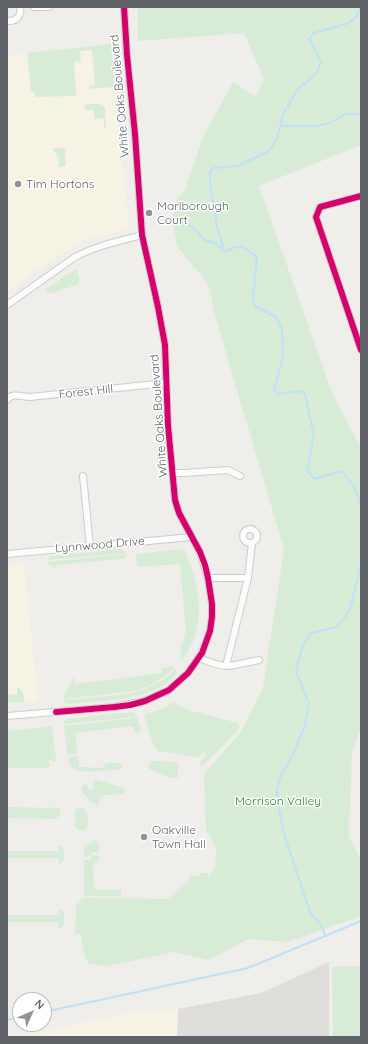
<!DOCTYPE html>
<html>
<head>
<meta charset="utf-8">
<style>
	body { margin:0 }
	#map { position:relative; width:368px; height:1044px; overflow:hidden; background:#efeeea; font-family:Quicksand,sans-serif }
	canvas { display:block }
	.frame { position:absolute; inset:0; border:8px solid #5f6368; pointer-events:none }
	.north { position:absolute; left:12px; top:992px; width:40px; height:40px; box-sizing:border-box; background:#fff; border:1px solid #bfc1c3; border-radius:50%; rotate:45deg; font-size:11px; font-weight:700; line-height:16px; text-align:center; color:#5f6368 }
	.north::after { content:''; display:block; margin:auto; width:14px; height:18px; background:#919496; clip-path:polygon(50% 0,100% 100%,50% 72%,0 100%) }
</style>
</head>
<body>
<div id="map">
<canvas width="368" height="1044"></canvas>
<div class="frame"></div>
<div class="north">N</div>
</div>
<script>
const c = document.querySelector('canvas').getContext('2d');
c.lineJoin = 'round';
function fillPath(path, color) { c.fillStyle = color; c.fill(path, 'evenodd'); }
function stroke(path, color, width, dash) { c.strokeStyle = color; c.lineWidth = width; c.lineCap = dash ? 'butt' : 'round'; c.setLineDash(dash || []); c.stroke(path); }
function drawText(font, color, halo, rows, align = 'center') {
  c.font = font + ' Quicksand,sans-serif'; c.lineWidth = 3; c.setLineDash([]); c.textBaseline = 'middle'; c.strokeStyle = halo; c.fillStyle = color; for (const [text, x, y, turn = 0] of rows) {
    c.save(); c.translate(x, y); c.rotate((+turn || 0) * Math.PI / 180); c.textAlign = isNaN(turn) ? turn : align; if (halo) c.strokeText(text, 0, 0); c.fillText(text, 0, 0); c.restore();
  }
}
fillPath(new Path2D(`
	M 111,44 L 121,158 L 130,229 L 84,240 L 35,271 L 7,292 L 7,67 L 10,66 L 7,56 Z
	M 24,564 L 38,701 L 7,702 L 7,566 Z
	M 178,1009 L 177,1037 L 19,1037 L 31,1035 L 132,1012 Z`), '#f7f3e4');
fillPath(new Path2D(`
	M 329,962 L 329,1037 L 177,1037 L 178,1009 L 261,993 Z`), '#dfddda');
fillPath(new Path2D(`
	M 138,7 L 361,7 L 361,145 L 259,186 L 332,393 L 361,448 L 361,728 L 352,752 L 349,836 L 361,860 L 361,916 L 288,942 L 248,939 L 209,960 L 173,952 L 109,966 L 88,964 L 83,949 L 81,934 L 75,934 L 76,905 L 83,898 L 169,899 L 189,880 L 189,876 L 200,876 L 200,873 L 208,873 L 208,877 L 215,869 L 216,847 L 206,830 L 204,774 L 241,732 L 263,688 L 284,549 L 216,319 L 208,284 L 177,246 L 172,218 L 175,204 L 179,196 L 185,190 L 203,137 L 233,82 L 256,97 L 264,79 L 244,33 L 138,41 Z
	M 111,44 L 115,87 L 90,89 L 89,86 L 95,85 L 92,50 L 80,51 L 81,61 L 74,62 L 76,96 L 35,97 L 35,93 L 31,91 L 27,53 Z
	M 85,104 C 92,104 101,102 105,108 L 106,128 L 104,127 L 104,118 L 94,119 L 94,110 L 85,110 Z
	M 53,148 L 65,148 L 66,166 L 59,167 L 59,158 L 57,158 L 56,152 L 54,152 Z
	M 76,269 C 78,274 81,279 78,284 L 53,293 C 50,294 47,293 45,290 Z
	M 120,549 L 123,550 L 126,553 L 48,560 L 50,556 L 52,556 Z
	M 184,549 C 197,579 206,612 192,644 C 189,649 185,655 182,660 L 181,658 L 181,646 L 186,631 L 180,564 L 137,567 L 136,554 Z
	M 126,554 L 124,558 L 120,559 L 57,565 L 55,568 L 48,564 L 48,562 Z
	M 172,667 L 175,668 L 159,680 L 151,685 L 140,689 L 127,692 L 63,699 L 73,678 L 75,679 L 75,684 L 162,673 L 161,668 Z
	M 176,669 L 177,675 L 163,686 L 149,692 L 137,696 L 121,699 L 68,704 L 64,702 L 64,700 L 120,695 L 143,690 L 162,681 Z
	M 17,687 C 23,690 25,695 24,702 L 7,702 L 7,695 L 17,694 Z
	M 174,702 L 178,706 L 185,709 L 238,723 L 240,728 L 219,750 L 202,766 L 200,765 L 200,762 L 206,755 L 203,752 L 198,757 L 194,757 L 175,753 L 159,752 L 156,749 L 153,744 L 144,715 L 161,709 Z
	M 133,712 L 137,716 L 126,718 L 62,724 L 65,721 L 68,719 Z
	M 137,717 L 141,730 L 140,732 L 138,733 L 135,732 L 133,726 L 76,733 L 77,753 L 67,755 L 64,726 L 128,719 Z
	M 52,726 L 56,760 L 54,762 L 51,759 L 48,762 L 50,765 L 48,768 L 7,768 L 7,731 Z
	M 78,756 L 79,767 L 104,768 L 105,764 L 106,763 L 120,763 L 122,764 L 122,769 C 112,770 81,774 73,769 C 70,766 69,761 68,757 Z
	M 151,761 L 178,762 L 178,778 C 167,778 159,772 149,769 L 150,762 Z
	M 96,780 L 124,788 L 124,794 L 104,795 L 99,800 L 99,808 L 94,802 L 93,804 L 82,792 L 81,789 L 84,783 L 91,790 L 94,787 L 92,784 Z
	M 7,807 L 60,808 L 60,812 L 61,814 L 57,818 L 54,819 L 7,818 Z
	M 83,808 C 93,819 87,839 75,827 L 75,809 Z
	M 95,839 L 99,844 L 99,852 L 93,852 L 88,857 L 84,857 L 84,846 L 91,843 Z
	M 59,846 L 62,846 C 65,852 66,861 59,864 L 59,858 L 7,858 L 7,851 L 59,851 Z
	M 93,855 L 101,857 L 93,865 L 94,887 L 97,890 L 121,890 L 121,896 L 84,896 L 84,860 L 90,860 Z
	M 59,910 L 62,910 L 64,913 L 64,925 L 61,928 L 58,928 L 58,922 L 7,922 L 7,915 L 59,915 Z
	M 361,966 L 361,1037 L 333,1037 L 332,967 Z`), '#d8ebd6');
stroke(new Path2D(`
	M 360,7 L 357,16 L 349,23 L 314,33 L 309,39 L 321,62 L 317,73 L 297,90 L 284,113 L 277,138 L 269,151 L 238,166 L 213,168 L 210,172 L 210,184 L 217,226 L 224,252 C 229,251 232,247 237,247 C 243,245 252,254 257,257 L 253,299 L 255,306 L 276,317 L 282,330 L 283,356 L 274,391 L 278,394 L 303,391 L 307,401 L 308,409 L 314,434 L 307,470 L 314,479 L 342,471 L 355,488 L 361,505
	M 281,126 L 317,126 L 330,123 L 345,114 L 361,114
	M 189,225 L 198,232 L 204,240 L 215,243 L 224,251
	M 325,935 L 321,925 L 310,912 L 284,834 L 277,799 L 277,789 L 281,775 L 293,755 L 304,728 L 309,704 L 296,671 L 303,645 L 311,633 L 337,627 L 350,610 L 361,564
	M 44,1012 L 248,968 L 361,921
	M 7,1020 L 20,1017`), '#bfe0f9', 2);
const street = new Path2D(`
	M 34,7 L 49,7
	M 7,21 C 16,22 22,16 20,7
	M 361,196 L 320,207 L 316,217 L 361,350
	M 7,305 L 75,257 C 96,246 119,241 142,235
	M 7,400 C 12,392 22,397 30,397 L 166,383
	M 173,473 L 184,473 L 228,470 L 240,476
	M 83,476 L 90,546
	M243 536a7 7 0 1 1 14 0a7 7 0 1 1-14 0Z
	M 7,554 L 192,537
	M 208,578 L 248,578
	M 198,658 C 208,661 217,666 227,666 C 237,665 249,662 259,660
	M 226,666 L 248,578 L 252,543
	M 7,716 L 114,707 L 145,701 L 169,690 L 188,673 L 202,653 L 210,631 L 212,617 L 212,604 L 208,578 L 200,552 L 179,513 L 175,500 L 168,425 L 165,345 L 158,307 L 142,235 L 135,134 L 127,55 L 124,7`);
stroke(street, '#cbcccc', 8);
stroke(street, '#fdfcfc', 6);
stroke(new Path2D(`
	M 361,196 L 320,207 L 316,217 L 361,350
	M 56,712 L 114,707 L 130,705 L 145,701 L 169,690 L 188,673 L 202,653 L 210,631 L 212,617 L 212,604 L 208,578 L 205,565 L 200,552 L 179,513 L 175,500 L 168,425 L 165,345 L 158,307 L 142,235 L 135,134 L 127,55 L 124,7`), '#d6006c', 6);
for (const [x, y, r, color] of [
	[18,184,4,"#919496"],
	[149,213,4,"#919496"],
	[144,837,4,"#919496"]
]) { const dot = new Path2D(); dot.arc(x, y, r, 0, 2 * Math.PI); c.fillStyle = color; c.fill(dot); stroke(dot, '#fff', 1.5); }
drawText('12px', '#5f6368', '#fff', [
	["White Oaks Boulevard",120,96,-95],
	["Forest Hill",86,392,-6],
	["White Oaks Boulevard",159,416,-94],
	["Lynnwood Drive",100,545,-5]
]);
drawText('12px', '#5f6368', '#fff', [
	["Tim Hortons",26,184],
	["Marlborough",157,206],
	["Court",157,220],
	["Oakville",152,830],
	["Town Hall",152,844]
], 'left');
drawText('12px', '#348238', '#fff', [
	["Morrison Valley",278,801]
]);
</script>
</body>
</html>
